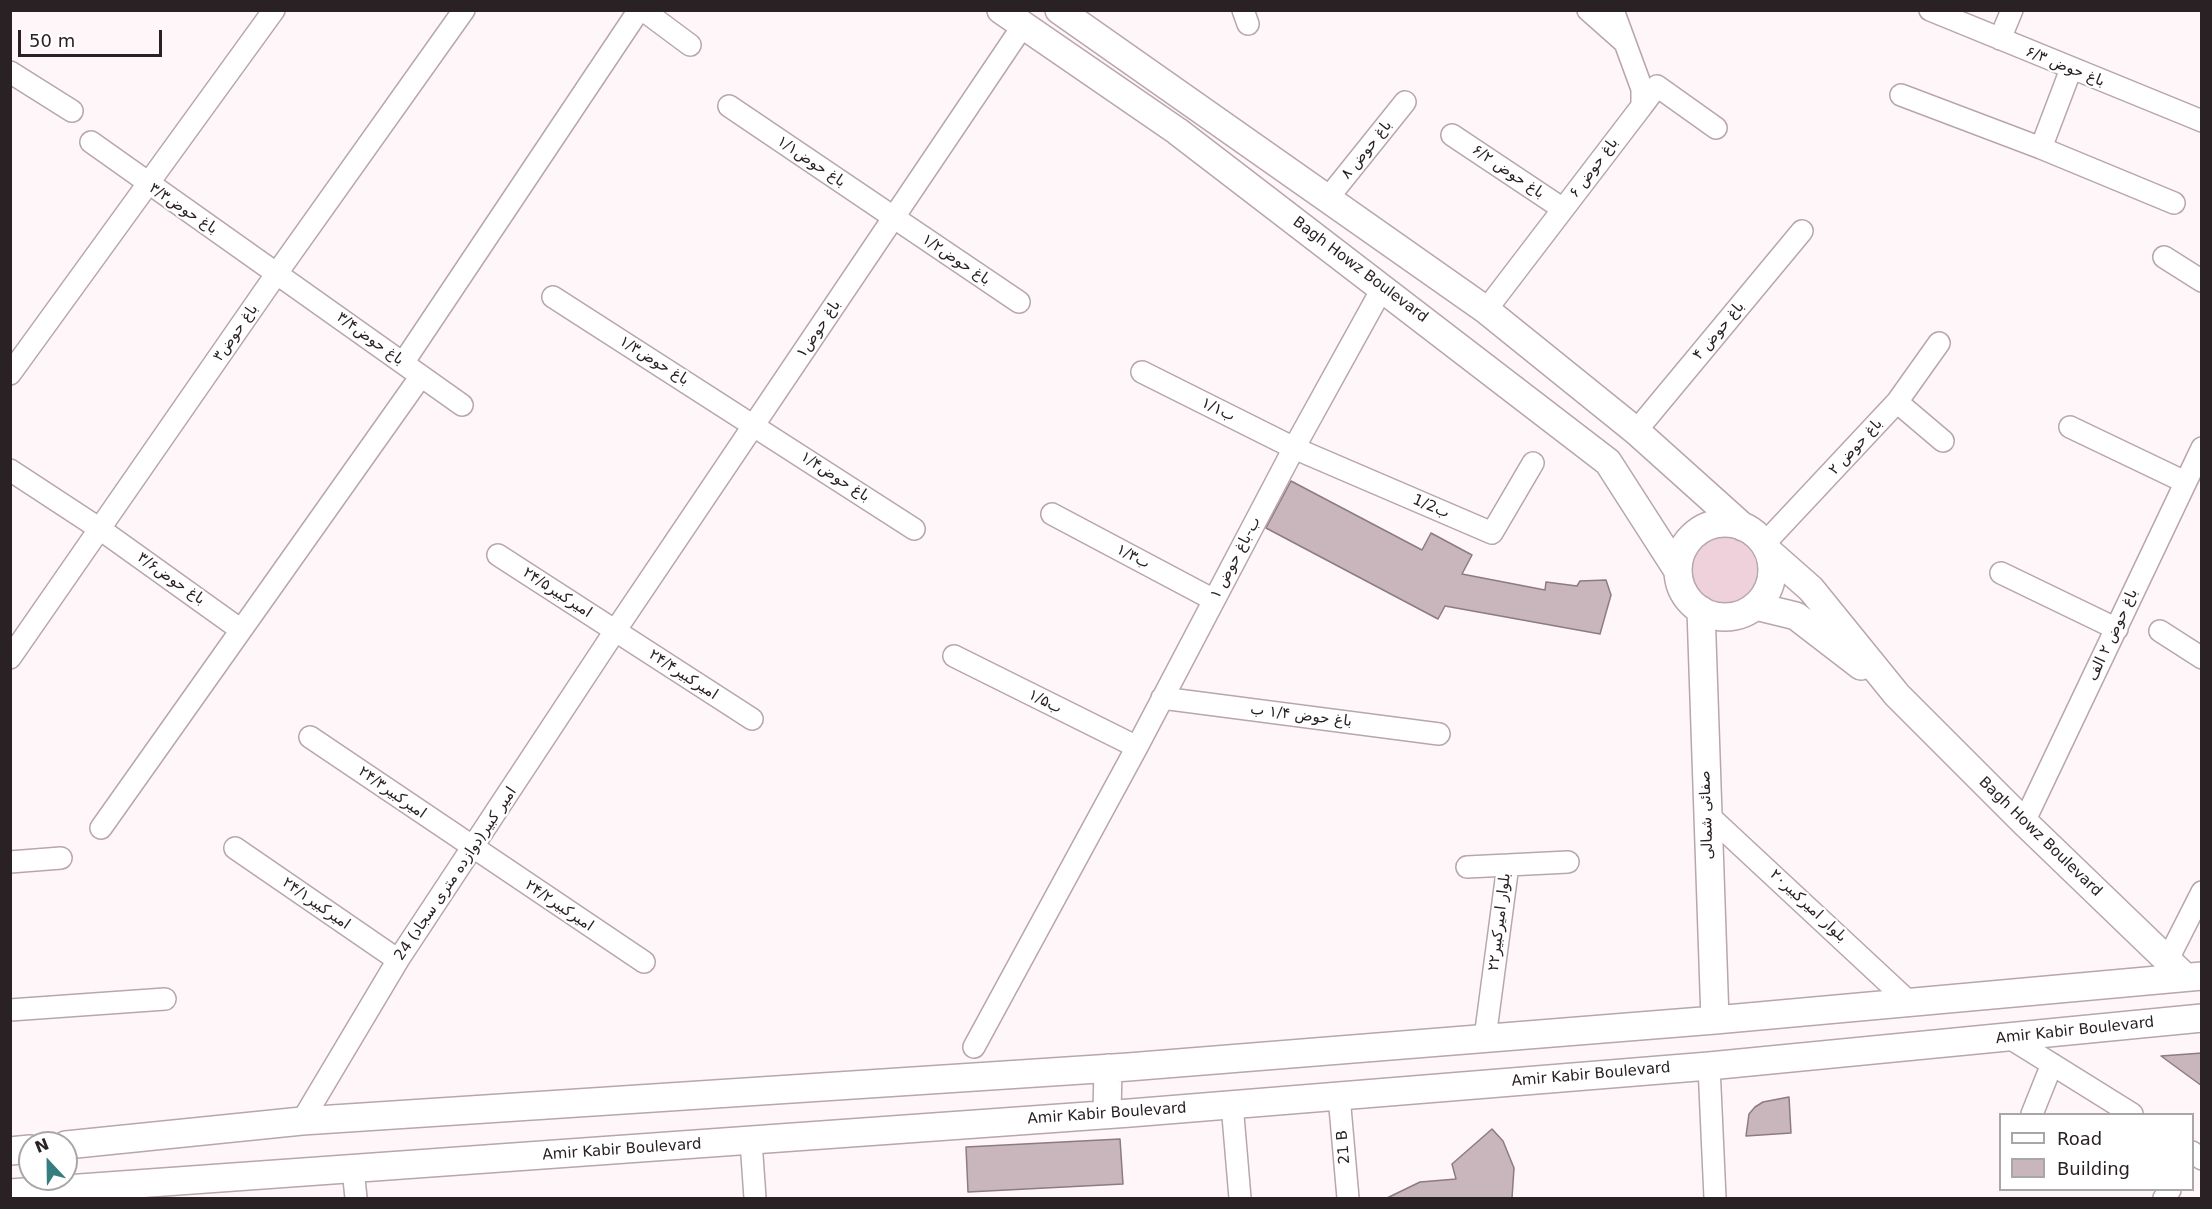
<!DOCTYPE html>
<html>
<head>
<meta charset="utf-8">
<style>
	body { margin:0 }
	#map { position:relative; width:2212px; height:1209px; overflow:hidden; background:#fff6f9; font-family:"DejaVu Sans",sans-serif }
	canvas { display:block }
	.frame { position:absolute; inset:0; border:12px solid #292124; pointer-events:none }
	.legend { position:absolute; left:1999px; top:1113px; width:195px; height:78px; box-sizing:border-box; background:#fff; border:2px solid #a9a6a7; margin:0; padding:8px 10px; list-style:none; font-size:18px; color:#292124 }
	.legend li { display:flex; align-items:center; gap:12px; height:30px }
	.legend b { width:30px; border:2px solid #a9a6a7 }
	.north { position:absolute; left:18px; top:1131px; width:60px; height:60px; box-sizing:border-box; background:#fff; border:2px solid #a9a6a7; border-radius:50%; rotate:338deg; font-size:16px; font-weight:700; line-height:24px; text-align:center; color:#292124 }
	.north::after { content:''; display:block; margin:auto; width:21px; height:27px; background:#357e80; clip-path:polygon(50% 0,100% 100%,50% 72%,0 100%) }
	.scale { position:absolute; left:18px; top:30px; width:144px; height:27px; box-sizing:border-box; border:3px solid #292124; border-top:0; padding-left:8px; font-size:18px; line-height:21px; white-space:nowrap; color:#292124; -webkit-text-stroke:4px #fff; paint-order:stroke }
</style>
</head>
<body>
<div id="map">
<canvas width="2212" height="1209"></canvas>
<div class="frame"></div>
<ul class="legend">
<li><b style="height:8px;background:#fff"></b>Road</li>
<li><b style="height:16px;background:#c9b6bc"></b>Building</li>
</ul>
<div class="north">N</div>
<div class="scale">50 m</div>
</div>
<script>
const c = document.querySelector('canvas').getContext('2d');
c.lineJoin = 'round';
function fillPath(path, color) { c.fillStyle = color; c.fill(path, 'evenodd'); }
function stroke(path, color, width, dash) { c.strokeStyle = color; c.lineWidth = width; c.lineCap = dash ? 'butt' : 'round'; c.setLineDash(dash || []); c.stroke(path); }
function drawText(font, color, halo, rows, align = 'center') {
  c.font = font + ' "DejaVu Sans",Cairo,sans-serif'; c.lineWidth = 4.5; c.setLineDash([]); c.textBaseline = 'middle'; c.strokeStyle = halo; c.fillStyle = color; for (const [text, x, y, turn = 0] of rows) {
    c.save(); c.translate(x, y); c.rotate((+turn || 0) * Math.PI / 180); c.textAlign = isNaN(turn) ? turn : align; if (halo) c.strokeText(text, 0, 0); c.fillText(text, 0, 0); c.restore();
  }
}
fillPath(new Path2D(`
	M1691 570a33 33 0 1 1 66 0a33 33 0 1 1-66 0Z`), '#eed1da');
const building = new Path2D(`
	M 1291,481 L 1422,550 L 1431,533 L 1472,555 L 1462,574 L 1545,590 L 1546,582 L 1577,586 L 1580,581 L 1606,580 L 1611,595 L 1600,634 L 1445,606 L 1438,619 L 1266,528 Z
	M 2202,1053 L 2202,1086 L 2161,1056 Z
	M 1789,1097 L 1791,1133 L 1746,1136 L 1749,1114 L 1755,1107 L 1763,1102 Z
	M 1492,1129 L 1503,1141 L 1514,1168 L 1512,1198 L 1387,1198 L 1420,1182 L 1456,1179 L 1452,1164 Z
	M 1120,1139 L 1123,1184 L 968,1192 L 966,1147 Z`);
fillPath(building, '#c9b6bc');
stroke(building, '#8c7b80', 1.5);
const minor = new Path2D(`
	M 643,10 L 690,45
	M 1243,10 L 1248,24
	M 1588,10 L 1623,41
	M 1930,10 L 2202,121
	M 2000,39 L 2012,10
	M 10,72 L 72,111
	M 1901,95 L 2041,148 L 2174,203
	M 729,106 L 1019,302
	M 1642,106 L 1657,86 L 1716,128
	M 1452,135 L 1563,209
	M 91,142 L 462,405
	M 2041,148 L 2071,69
	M 1328,198 L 1405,102
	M 2164,257 L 2202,281
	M 553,297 L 914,529
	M 1486,310 L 1642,106 L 1642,89 L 1613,10
	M 403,363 L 639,10
	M 1142,372 L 1294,448 L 1492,533 L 1533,463
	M 10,374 L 274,10
	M 1897,402 L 1943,441
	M 2070,427 L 2185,482
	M 1636,431 L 1802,231
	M 10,470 L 100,529 L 241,630
	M 1052,514 L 1214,600
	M 1764,544 L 1897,402 L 1939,343
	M 498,555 L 752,719
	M 2001,573 L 2117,629
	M 2160,631 L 2202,658
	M 954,656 L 1137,747
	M 10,658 L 277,273 L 464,10
	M 1162,698 L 1439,734
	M 310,737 L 644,962
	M 1707,814 L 1908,1001
	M 2024,822 L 2202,448
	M 101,828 L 421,376
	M 235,848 L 398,960
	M 10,862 L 61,858
	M 1467,867 L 1508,865
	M 2167,961 L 2202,892
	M 10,1010 L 165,999
	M 1485,1038 L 1508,865 L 1568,862
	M 2010,1038 L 2132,1114
	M 974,1047 L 1137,747 L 1294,448 L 1383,287
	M 1709,1066 L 1715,1198
	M 1339,1096 L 1348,1198
	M 1232,1104 L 1240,1198
	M 2032,1114 L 2052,1064
	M 302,1121 L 398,960 L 615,631 L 1022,27
	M 751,1141 L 755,1198
	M 2192,1152 L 2202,1159
	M 353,1169 L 356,1198
	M 2164,1198 L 2170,1190`);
const major = new Path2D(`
	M 1001,10 L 1177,131 L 1608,462 L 1678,571
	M 1059,10 L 1486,310 L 1636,431 L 1743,527
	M1678 570a47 47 0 1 1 94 0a47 47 0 1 1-94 0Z
	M 1769,552 L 1811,589 L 1897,695 L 2024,822 L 2185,977
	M 1755,606 L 1796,616 L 1861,666
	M 1701,610 L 1715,1020
	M 1107,1114 L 1108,1068
	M 66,1145 L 302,1121 L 1128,1067 L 1715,1020 L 2202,976
	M 10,1151 L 30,1149
	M 10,1193 L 1130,1113 L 1709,1066 L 2202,1018`);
stroke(minor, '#b8a6ab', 24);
stroke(major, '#b8a6ab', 30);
stroke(minor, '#fff', 21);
stroke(major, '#fff', 27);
drawText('15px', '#292124', '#fff', [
	["۶/۳ باغ حوض",2065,67,22],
	["۸ باغ حوض",1367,150,-51],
	["باغ حوض۱/۱",811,162,34],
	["۶ باغ حوض",1594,168,-53],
	["۶/۲ باغ حوض",1508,172,34],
	["باغ حوض۳/۳",183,209,34],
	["باغ حوض۱/۲",956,260,34],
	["Bagh Howz Boulevard",1360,270,37],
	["باغ حوض۱",819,329,-56],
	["۴ باغ حوض",1719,331,-50],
	["باغ حوض۳",236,333,-55],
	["باغ حوض۳/۴",370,339,36],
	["باغ حوض۱/۳",654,361,32],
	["ب۱/۱",1218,410,26],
	["۲ باغ حوض",1856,447,-47],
	["باغ حوض۱/۴",835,477,33],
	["1/2ب",1431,507,23],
	["ب۱/۳",1133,557,28],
	["۱ ب-باغ حوض",1236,558,-62],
	["باغ حوض۳/۶",171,579,35],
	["امیرکبیر۲۴/۵",557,593,33],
	["باغ حوض ۲ الف",2113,635,-65],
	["امیرکبیر۲۴/۴",683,675,33],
	["ب۱/۵",1045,702,27],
	["باغ حوض ۱/۴ ب",1301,716,7],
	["امیرکبیر۲۴/۳",392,793,35],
	["صفائی شمالی",1707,815,-92],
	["Bagh Howz Boulevard",2040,837,44],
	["24 امیر کبیر(دوازده متری سجاد)",456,874,-56],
	["امیرکبیر۲۴/۱",316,904,35],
	["امیرکبیر۲۴/۲",559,906,34],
	["بلوار امیرکبیر۲۰",1808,906,43],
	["بلوار امیرکبیر۲۲",1500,922,-83],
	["Amir Kabir Boulevard",2075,1031,-6],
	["Amir Kabir Boulevard",1591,1075,-5],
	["Amir Kabir Boulevard",1107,1114,-4],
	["21 B",1344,1147,-95],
	["Amir Kabir Boulevard",622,1150,-4]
]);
</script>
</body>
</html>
